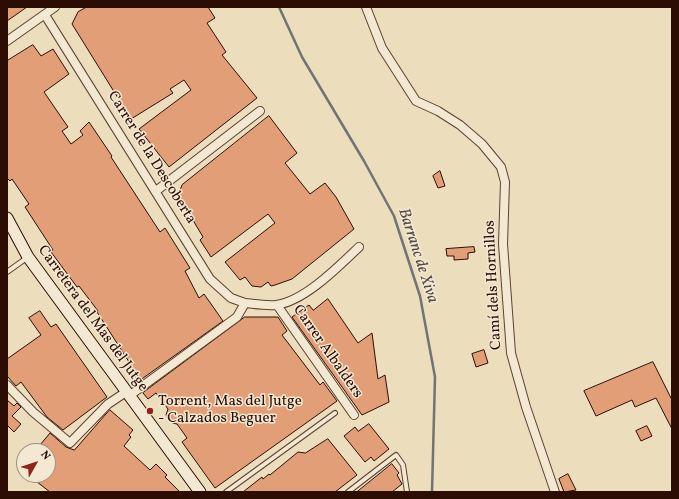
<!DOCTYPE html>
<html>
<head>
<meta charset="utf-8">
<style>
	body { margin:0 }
	#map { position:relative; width:679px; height:499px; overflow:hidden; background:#ecddbc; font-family:Vollkorn,serif }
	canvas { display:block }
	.frame { position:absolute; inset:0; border:8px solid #2b0d03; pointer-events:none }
	.north { position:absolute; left:16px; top:443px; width:40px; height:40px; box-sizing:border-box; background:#f3e9d3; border:1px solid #a39180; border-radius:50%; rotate:51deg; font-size:11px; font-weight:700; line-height:16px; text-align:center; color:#2b0d03 }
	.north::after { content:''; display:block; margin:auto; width:14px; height:18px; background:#8f2418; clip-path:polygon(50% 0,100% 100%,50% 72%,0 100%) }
</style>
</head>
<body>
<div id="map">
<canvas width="679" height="499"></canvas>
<div class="frame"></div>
<div class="north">N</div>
</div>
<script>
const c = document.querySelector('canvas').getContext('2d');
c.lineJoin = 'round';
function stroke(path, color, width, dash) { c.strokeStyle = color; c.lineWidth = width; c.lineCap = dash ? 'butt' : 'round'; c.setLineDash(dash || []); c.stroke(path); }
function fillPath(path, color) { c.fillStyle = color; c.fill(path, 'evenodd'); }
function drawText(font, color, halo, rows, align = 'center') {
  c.font = font + ' Vollkorn,serif'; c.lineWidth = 3; c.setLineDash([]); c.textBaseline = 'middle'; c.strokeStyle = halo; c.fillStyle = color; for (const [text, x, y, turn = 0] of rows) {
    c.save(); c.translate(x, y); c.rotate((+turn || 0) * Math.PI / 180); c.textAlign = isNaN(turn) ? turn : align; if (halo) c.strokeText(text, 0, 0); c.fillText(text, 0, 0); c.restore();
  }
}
stroke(new Path2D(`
	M 279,7 L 302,57 L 364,161 L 394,216 L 420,296 L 435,377 L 432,492`), '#717473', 2.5);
const building = new Path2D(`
	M 7,7 L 27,7 L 7,21 Z
	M 87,7 L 208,7 L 215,18 L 207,23 L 226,52 L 222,55 L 257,98 L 169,167 L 139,129 L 191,90 L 184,80 L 170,89 L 173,93 L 131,119 L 72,24 L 78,12 Z
	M 33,45 L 41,56 L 53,49 L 69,74 L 44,92 L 68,127 L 62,131 L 71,144 L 83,135 L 80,131 L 89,122 L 112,156 L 111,157 L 160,232 L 165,228 L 190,268 L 185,271 L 199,298 L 204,294 L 223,321 L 139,381 L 135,376 L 134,377 L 127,368 L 131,365 L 97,312 L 98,311 L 79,286 L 77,287 L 51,252 L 53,250 L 25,207 L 29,204 L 12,179 L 10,181 L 7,178 L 7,61 Z
	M 269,116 L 297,153 L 285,163 L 310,194 L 325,183 L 336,197 L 354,229 L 292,279 L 275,285 L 271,286 L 268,282 L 261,287 L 252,286 L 245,277 L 240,280 L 225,262 L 275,223 L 268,214 L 211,257 L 200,240 L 203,237 L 178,195 L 182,185 Z
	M 440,171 L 445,186 L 438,188 L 433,176 Z
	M 474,247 L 475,252 L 468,253 L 468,259 L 454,260 L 454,256 L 447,256 L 446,249 Z
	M 328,299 L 358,343 L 372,333 L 378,379 L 385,375 L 389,402 L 362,415 L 292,317 L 309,305 L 313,310 Z
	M 40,311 L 51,327 L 56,324 L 107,397 L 63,430 L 47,417 L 21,382 L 16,386 L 7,376 L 7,359 L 41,335 L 29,318 Z
	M 245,317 L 278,317 L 287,331 L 282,335 L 320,385 L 323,382 L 337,401 L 215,488 L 182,442 L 187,438 L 177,424 L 172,423 L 166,415 L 168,409 L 156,393 L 148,399 L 143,393 Z
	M 484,350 L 488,363 L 476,367 L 472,354 Z
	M 653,362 L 672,400 L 672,429 L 656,398 L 635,407 L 632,400 L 596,416 L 584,391 Z
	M 7,400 L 14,406 L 17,403 L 21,407 L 12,416 L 21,424 L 14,432 L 7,425 Z
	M 110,410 L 133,430 L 129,435 L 131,437 L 124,446 L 150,470 L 156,464 L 167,475 L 165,477 L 180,492 L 50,492 L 28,475 L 48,475 L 48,451 L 35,451 L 50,433 L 66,447 L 74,450 Z
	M 369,424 L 389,449 L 374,461 L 371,457 L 365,462 L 344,436 L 355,427 L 358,431 Z
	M 647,426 L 652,436 L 641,441 L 636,431 Z
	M 328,439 L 357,475 L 335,492 L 243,492 L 262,477 L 263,479 L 269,474 L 270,475 L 298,452 L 305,453 Z
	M 392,464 L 399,473 L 397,475 L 402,484 L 392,492 L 357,492 Z
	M 568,474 L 576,490 L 564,492 L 559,479 Z`);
fillPath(building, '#e29e77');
stroke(building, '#2b0d03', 1);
const lane = new Path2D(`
	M 7,272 L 28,257
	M 226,492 L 335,413
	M 348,492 L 396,455 L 403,465 L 407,492`);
const street = new Path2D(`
	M 366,7 L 382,48 L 416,101 L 438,111 L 460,125 L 482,144 L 501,167 L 505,182 L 503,244 L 511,353 L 526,407 L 555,492
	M 45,15 L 210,279 L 231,298 L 245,303
	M 7,41 L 55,7
	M 156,191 L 260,111
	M 277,305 L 354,415
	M 7,385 L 33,412 L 70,443 L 108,404 L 126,392
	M 129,396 L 237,317 L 245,303 C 255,304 266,306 276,305 C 305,301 339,266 359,247`);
const secondary = new Path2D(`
	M 7,218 L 28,257 L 200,492`);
stroke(lane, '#5b4131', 6);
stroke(street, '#5b4131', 10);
stroke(secondary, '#2b0d03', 13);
stroke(lane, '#f3e9d3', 4);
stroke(street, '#f3e9d3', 8);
stroke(secondary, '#f3e9d3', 11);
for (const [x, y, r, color] of [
	[150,411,4,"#8f2418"]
]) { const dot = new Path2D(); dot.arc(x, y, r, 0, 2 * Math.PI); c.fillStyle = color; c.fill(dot); stroke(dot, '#f3e9d3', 1.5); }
drawText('15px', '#2b0d03', '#f3e9d3', [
	["Carrer de la Descoberta",151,158,58],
	["Camí dels Hornillos",494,285,-93],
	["Carretera del Mas del Jutge",92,319,54],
	["Carrer Albalders",327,352,55]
]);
drawText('15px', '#2b0d03', '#f3e9d3', [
	["Torrent, Mas del Jutge",158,402],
	["- Calzados Beguer",158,419]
], 'left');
drawText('italic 16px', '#544944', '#f3e9d3', [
	["Barranc de Xiva",417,256,72]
]);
</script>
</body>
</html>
